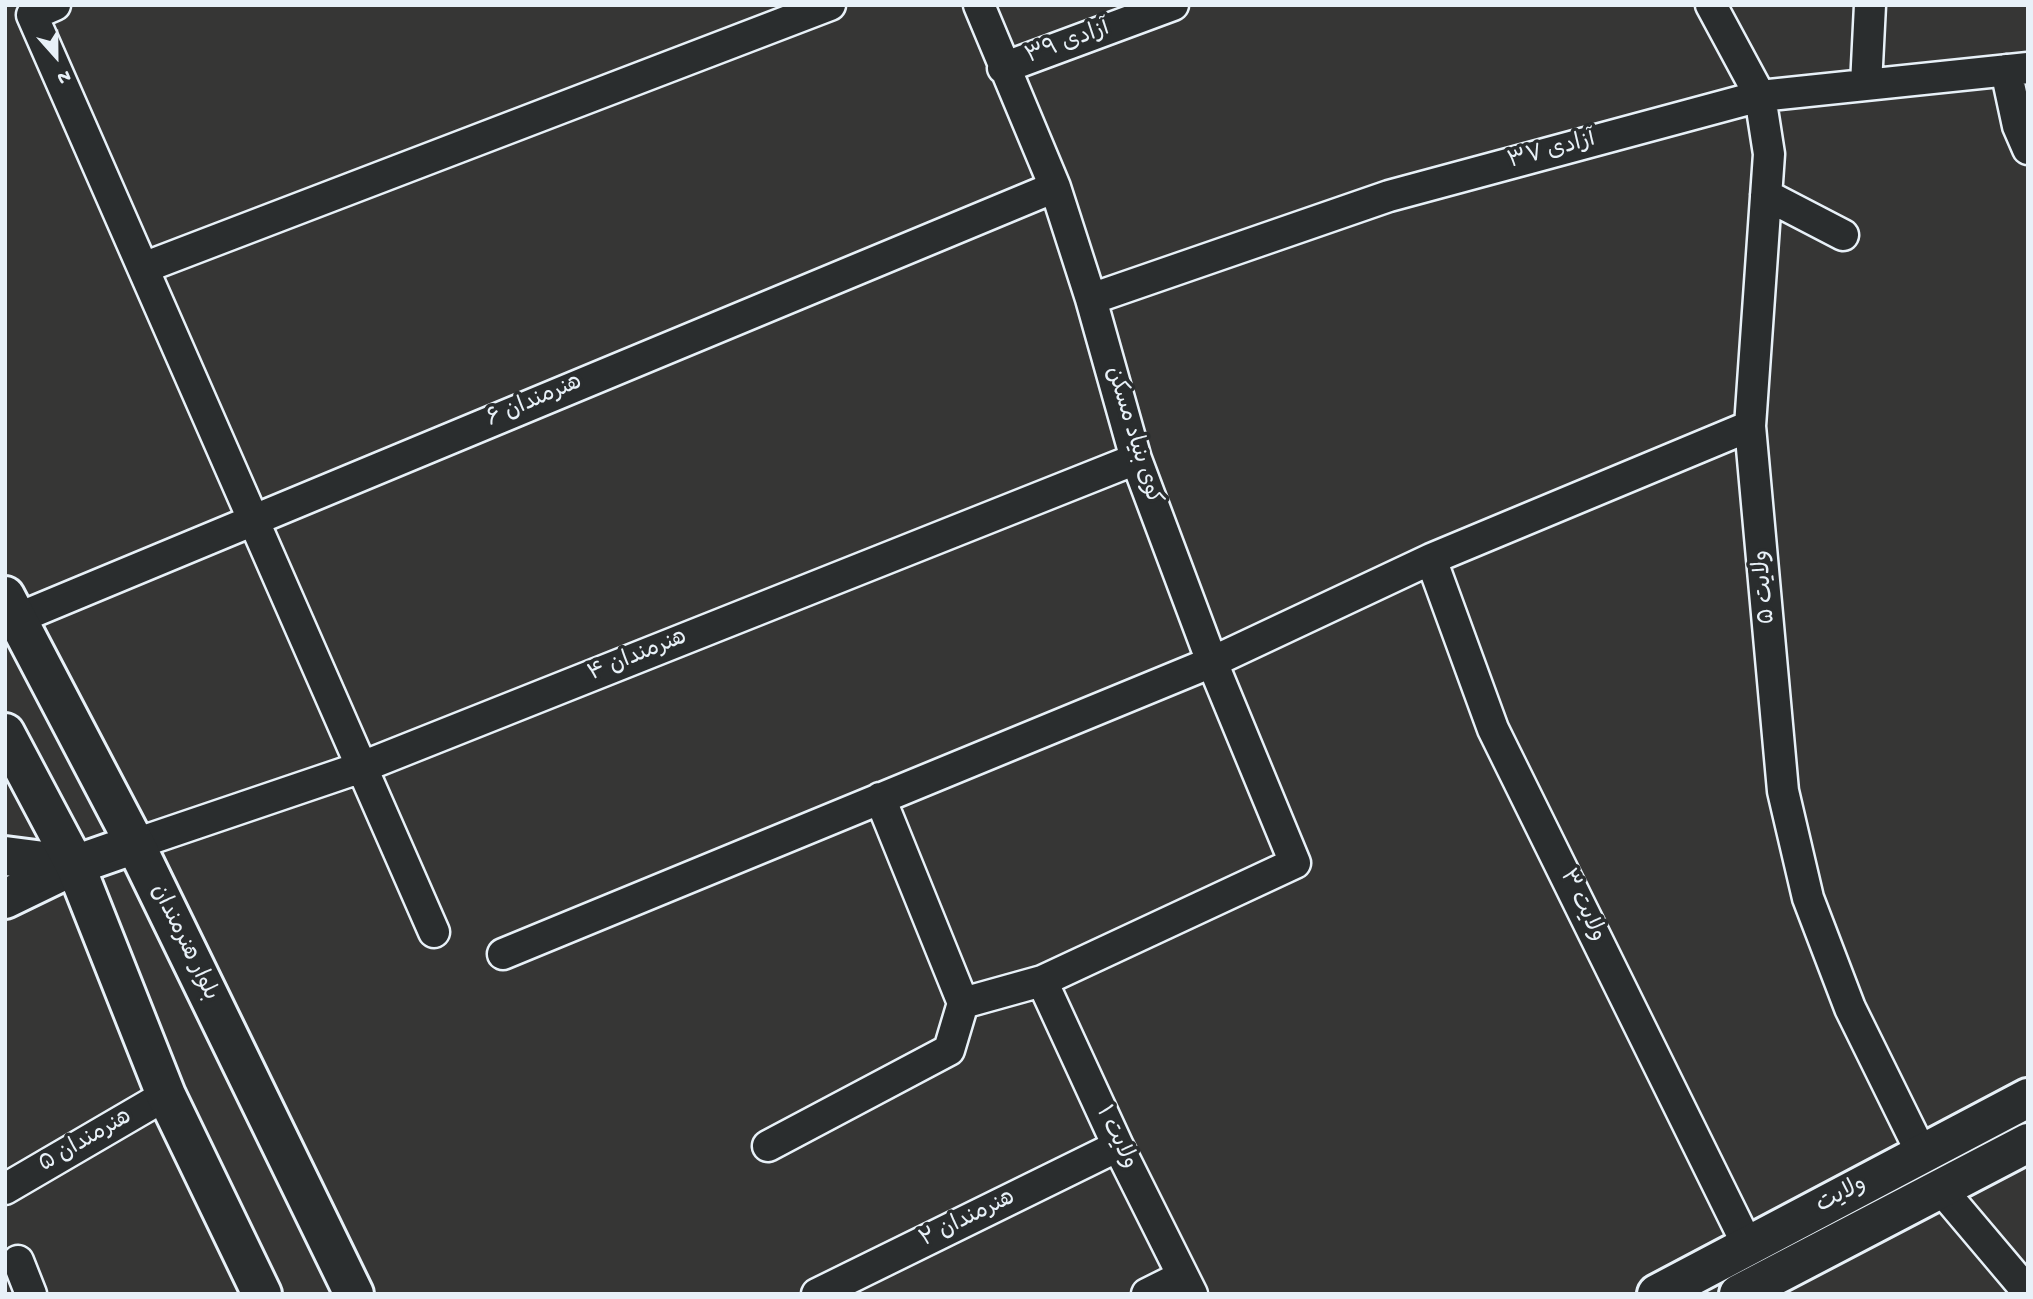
<!DOCTYPE html>
<html>
<head>
<meta charset="utf-8">
<style>
	body { margin:0 }
	#map { position:relative; width:2033px; height:1299px; overflow:hidden; background:#363635; font-family:"Gochi Hand",sans-serif }
	canvas { display:block }
	.frame { position:absolute; inset:0; border:7px solid #e8f1f8; pointer-events:none }
	.north { position:absolute; left:21px; top:21px; width:70px; height:70px; -webkit-text-stroke:5px #2a2d2e; paint-order:stroke; rotate:159deg; font-size:19px; font-weight:700; line-height:28px; text-align:center; color:#e8f1f8 }
	.north::after { content:''; display:block; margin:auto; width:24px; height:32px; background:#e8f1f8; clip-path:polygon(50% 0,100% 100%,50% 72%,0 100%) }
</style>
</head>
<body>
<div id="map">
<canvas width="2033" height="1299"></canvas>
<div class="frame"></div>
<div class="north">N</div>
</div>
<script>
const c = document.querySelector('canvas').getContext('2d');
c.lineJoin = 'round';
function stroke(path, color, width, dash) { c.strokeStyle = color; c.lineWidth = width; c.lineCap = dash ? 'butt' : 'round'; c.setLineDash(dash || []); c.stroke(path); }
function drawText(font, color, halo, rows, align = 'center') {
  c.font = font + ' "Gochi Hand","Playpen Sans Arabic",sans-serif'; c.lineWidth = 7; c.setLineDash([]); c.textBaseline = 'middle'; c.strokeStyle = halo; c.fillStyle = color; for (const [text, x, y, turn = 0] of rows) {
    c.save(); c.translate(x, y); c.rotate((+turn || 0) * Math.PI / 180); c.textAlign = isNaN(turn) ? turn : align; if (halo) c.strokeText(text, 0, 0); c.fillText(text, 0, 0); c.restore();
  }
}
const minor = new Path2D(`
	M 55,5 L 32,15 L 434,932
	M 1711,5 L 1760,96 L 1769,154 L 1750,426 L 1783,791 L 1808,898 L 1850,1008 L 1922,1154
	M 1003,68 L 1173,5
	M 2006,70 L 2018,126 L 2028,149
	M 1866,85 L 1870,5
	M 1766,195 L 1843,235
	M 143,268 L 830,5
	M 1091,299 L 1389,196 L 1760,96 L 2028,68
	M 1431,559 L 1493,729 L 1748,1246
	M 16,619 L 1055,187
	M 880,798 L 963,1003 L 1042,981 L 1295,863 L 1212,662 L 1136,459 L 1091,299 L 1055,187 L 979,5
	M 135,844 L 362,767 L 1136,459
	M 503,954 L 1212,662 L 1431,559 L 1750,426
	M 1042,981 L 1118,1146 L 1192,1294
	M 768,1146 L 949,1050 L 963,1003
	M 5,1189 L 166,1095
	M 1941,1189 L 2028,1292
	M 18,1261 L 31,1294
	M 817,1294 L 1118,1146
	M 1147,1294 L 1183,1276`);
const tertiary = new Path2D(`
	M 5,856 L 75,865
	M 5,899 L 75,865`);
const secondary = new Path2D(`
	M 5,596 L 135,844 L 354,1294
	M 5,733 L 75,865 L 166,1095 L 262,1294
	M 75,865 L 135,844
	M 1657,1294 L 2028,1098
	M 1739,1294 L 2028,1143`);
stroke(minor, '#e8f1f8', 35);
stroke(tertiary, '#e8f1f8', 44);
stroke(secondary, '#e8f1f8', 44);
stroke(minor, '#2a2d2e', 30);
stroke(tertiary, '#2a2d2e', 38);
stroke(secondary, '#2a2d2e', 38);
drawText('23px', '#e8f1f8', '#2a2d2e', [
	["آزادی ۳۹",1068,44,-20],
	["آزادی ۳۷",1552,152,-15],
	["هنرمندان ۶",535,402,-23],
	["کوی بنیاد مسکن",1132,436,73],
	["ولایت ۵",1766,587,-95],
	["هنرمندان ۴",638,657,-22],
	["ولایت ۳",1581,906,64],
	["بلوار هنرمندان",183,943,64],
	["ولایت ۱",1115,1138,64],
	["هنرمندان ۵",86,1142,-30],
	["ولایت",1842,1196,-28],
	["هنرمندان ۲",968,1220,-26]
]);
</script>
</body>
</html>
